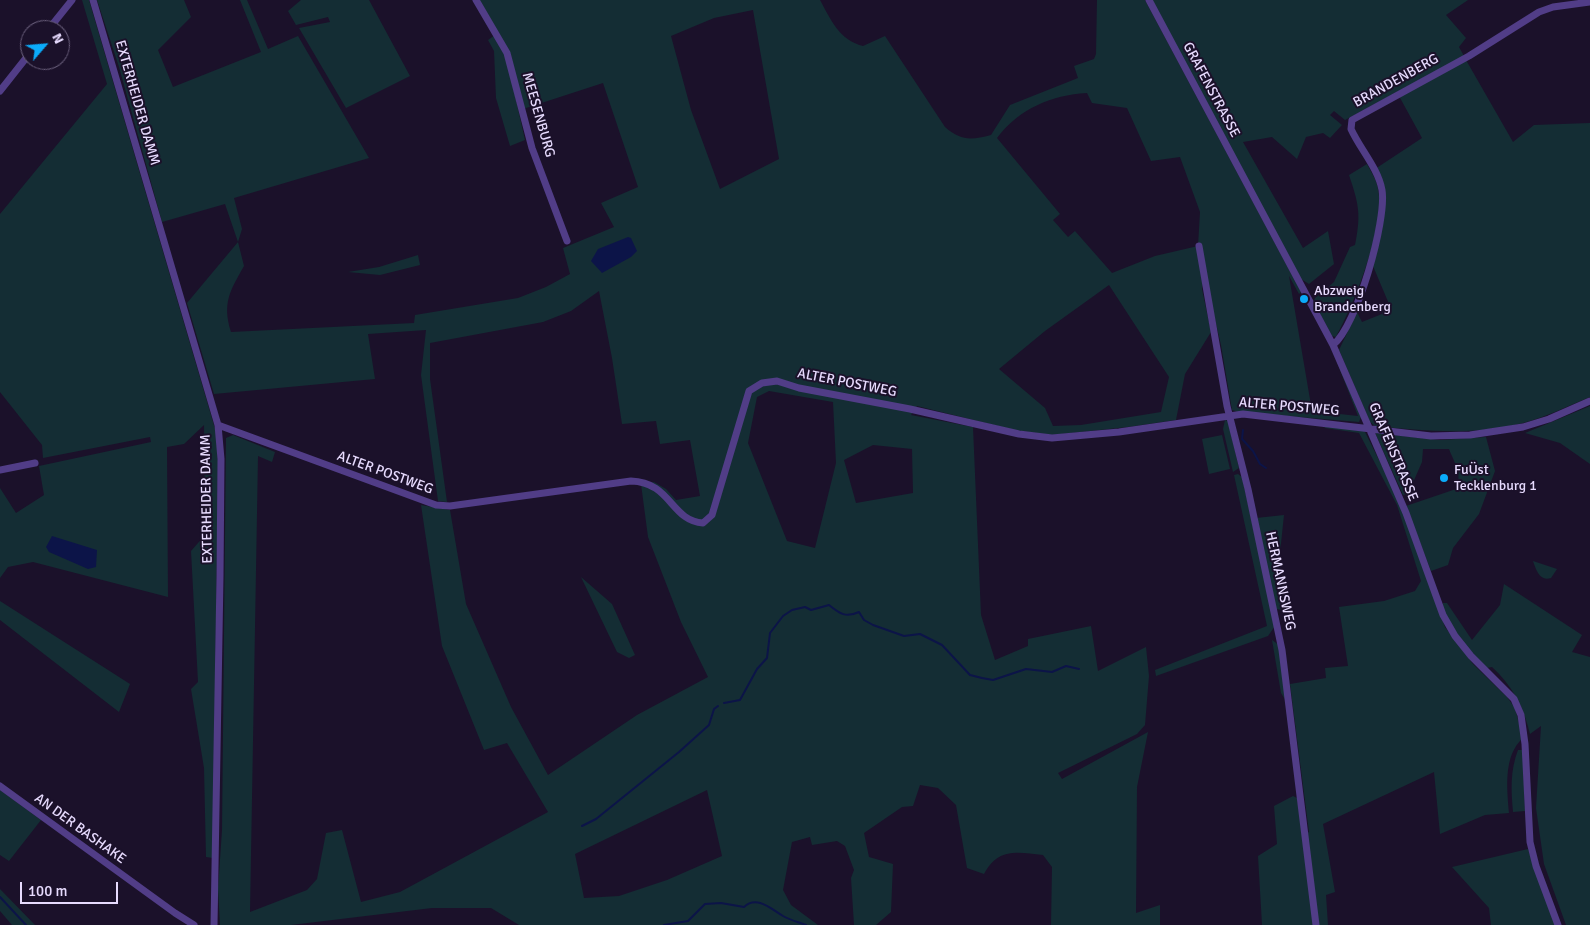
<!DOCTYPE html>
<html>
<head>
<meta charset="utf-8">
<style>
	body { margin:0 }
	#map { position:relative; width:1590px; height:925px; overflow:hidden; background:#1b112a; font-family:Signika,sans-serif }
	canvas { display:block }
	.north { position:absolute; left:20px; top:20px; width:50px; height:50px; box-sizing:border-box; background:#1b112a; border:1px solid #6d627f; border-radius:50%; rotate:63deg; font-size:14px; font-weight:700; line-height:20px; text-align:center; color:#e7dbfe }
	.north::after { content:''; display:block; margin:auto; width:18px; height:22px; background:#0babfa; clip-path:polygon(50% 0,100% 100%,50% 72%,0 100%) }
	.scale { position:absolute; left:20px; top:882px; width:98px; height:22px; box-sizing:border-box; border:2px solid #e7dbfe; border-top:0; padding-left:6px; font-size:15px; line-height:18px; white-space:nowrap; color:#e7dbfe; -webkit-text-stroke:4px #1b112a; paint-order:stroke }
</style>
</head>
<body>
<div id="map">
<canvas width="1590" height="925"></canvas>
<div class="north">N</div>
<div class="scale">100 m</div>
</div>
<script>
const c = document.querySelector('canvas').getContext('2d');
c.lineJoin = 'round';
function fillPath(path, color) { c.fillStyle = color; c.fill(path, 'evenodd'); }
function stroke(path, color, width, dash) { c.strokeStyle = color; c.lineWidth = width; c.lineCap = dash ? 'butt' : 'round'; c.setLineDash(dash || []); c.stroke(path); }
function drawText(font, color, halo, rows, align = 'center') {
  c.font = font + ' Signika,sans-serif'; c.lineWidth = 4; c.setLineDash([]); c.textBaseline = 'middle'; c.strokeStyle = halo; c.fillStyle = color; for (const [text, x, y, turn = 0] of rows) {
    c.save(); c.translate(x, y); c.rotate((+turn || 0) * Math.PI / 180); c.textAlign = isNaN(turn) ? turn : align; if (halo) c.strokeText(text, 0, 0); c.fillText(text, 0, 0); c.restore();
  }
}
fillPath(new Path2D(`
	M 82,0 L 89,0 L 216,432 L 218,461 L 213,858 L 206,857 L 204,768 L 191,689 L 198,682 L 191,551 L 205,535 L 204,425 L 184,444 L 167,447 L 168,597 L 33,562 L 8,567 L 0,578 L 0,488 L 16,513 L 44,495 L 39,466 L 151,442 L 150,437 L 43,458 L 42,445 L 0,392 L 0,214 L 107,84 Z
	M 97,0 L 184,0 L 191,17 L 158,50 L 173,87 L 261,52 L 240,0 L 247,0 L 268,49 L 298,36 L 369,158 L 234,198 L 242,229 L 238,242 L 244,266 C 230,291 222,303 231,332 L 414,323 L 415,315 L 518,298 L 546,287 L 570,274 L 563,248 L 614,227 L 601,203 L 638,187 L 603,83 L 523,109 L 510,53 L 479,0 L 820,0 C 831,20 839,40 863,46 L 885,36 L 945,127 C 961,141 971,140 991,135 L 1010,105 L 1078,78 L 1074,66 L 1094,59 L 1096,54 L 1097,0 L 1145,0 L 1301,292 L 1299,294 L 1289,276 L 1312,411 L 1358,416 L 1333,352 L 1361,417 L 1359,422 L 1238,412 L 1232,410 L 1221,345 L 1204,273 L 1202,289 L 1211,332 L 1185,374 L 1176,420 L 1128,427 L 1052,435 L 1014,430 L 917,406 L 911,415 L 973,427 L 981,615 L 995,660 L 1028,646 L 1028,639 L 1091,626 L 1098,671 L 1146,647 L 1149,676 L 1145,725 L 1137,734 L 1058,773 L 1062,779 L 1148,732 L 1137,787 L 1136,913 L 1160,905 L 1160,925 L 1051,925 L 1052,867 L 1043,855 C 1016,852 998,848 984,874 L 967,868 L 956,805 L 938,788 L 920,785 L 913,806 L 902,807 L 864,833 L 869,857 L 893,864 L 891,912 L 876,925 L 854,925 L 851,878 L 854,870 L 845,846 L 837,841 L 812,845 L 810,837 L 792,842 L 783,890 L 791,905 L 818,925 L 519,925 L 491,908 L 432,908 L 291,925 L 220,925 L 218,889 L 222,830 L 226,438 L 233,435 L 275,452 L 272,462 L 258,456 L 250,912 L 307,890 L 317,879 L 326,833 L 342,830 L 361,902 L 400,892 L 548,812 L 507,743 L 484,750 L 442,646 L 421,505 L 450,510 L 466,604 L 511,707 L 548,775 L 637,715 L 708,677 L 681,622 L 648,537 L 641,484 L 654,482 L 666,489 L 676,500 L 700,496 L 690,440 L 660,444 L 656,421 L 622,424 L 612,358 L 599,291 L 571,311 L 543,322 L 430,343 L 430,379 L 447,502 L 438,501 L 421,375 L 426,330 L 368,334 L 375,379 L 214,394 L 187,303 L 238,242 L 225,204 L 162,222 L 119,67 ZM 753,10 L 779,159 L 720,189 L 691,110 L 671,36 L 714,18 ZM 1087,93 L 1092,103 L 1127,108 L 1151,161 L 1180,157 L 1200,212 L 1198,246 L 1155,256 L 1112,273 L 1075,231 L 1068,237 L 1053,220 L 1060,214 L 997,138 C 1019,109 1051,95 1087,93 ZM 1109,285 L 1169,377 L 1161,412 L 1081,425 L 1053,426 L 1045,408 L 999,369 L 1045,331 ZM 769,391 L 833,402 L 836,463 L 815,548 L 787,541 L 748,443 L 757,397 ZM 873,445 L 912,449 L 913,493 L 856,503 L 844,460 ZM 707,790 L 722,856 L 667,880 L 619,896 L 584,898 L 575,854 Z
	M 301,0 L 369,0 L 410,76 L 346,108 L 299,28 L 330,22 L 328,17 L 296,25 L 288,11 Z
	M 1151,0 L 1468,0 L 1446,15 L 1466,38 L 1459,47 L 1464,56 L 1345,120 L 1334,111 L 1330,115 L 1342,125 L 1330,138 L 1323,133 L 1306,137 L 1297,159 L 1272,137 L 1243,142 L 1303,248 L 1328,231 L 1334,264 L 1309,284 L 1301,279 Z
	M 495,35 L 505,51 L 525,140 L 510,146 L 496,98 L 494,51 L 488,40 Z
	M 1466,60 L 1513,142 L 1534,125 L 1590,123 L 1590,397 C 1568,406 1546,417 1523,423 C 1474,436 1424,431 1375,426 L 1370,422 L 1339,350 L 1357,312 L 1362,322 L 1382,314 L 1382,307 L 1389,304 L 1373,266 L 1385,199 L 1375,169 L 1422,138 L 1399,96 Z
	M 1367,164 C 1371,172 1377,180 1378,189 C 1386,226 1354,304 1336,337 L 1332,336 L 1314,302 L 1315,298 L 1334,282 L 1350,247 L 1355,245 C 1361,214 1359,205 1349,175 Z
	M 418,255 L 420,265 L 380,275 L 348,272 L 379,267 Z
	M 1590,406 L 1590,464 L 1560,443 L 1525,433 Z
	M 1225,420 L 1228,421 L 1239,468 L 1233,472 L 1223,429 Z
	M 1324,426 L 1361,428 L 1365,432 L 1397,496 L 1445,627 L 1473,664 L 1507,697 L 1515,708 L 1523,738 C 1503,756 1507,788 1509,813 L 1485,815 L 1440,834 L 1434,772 L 1323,824 L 1335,892 L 1326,895 L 1328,925 L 1262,925 L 1258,856 L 1277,844 L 1274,806 L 1293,796 L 1297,798 L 1303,835 L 1309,832 L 1290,684 L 1326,678 L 1325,668 L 1348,666 L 1339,607 L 1384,601 L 1415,591 L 1421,581 L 1397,505 L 1359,433 L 1325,428 Z
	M 1375,433 L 1440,440 L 1486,437 L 1495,471 L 1479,514 L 1453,548 L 1448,565 L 1431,571 L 1406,506 L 1456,489 C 1463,475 1454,462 1449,449 L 1423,449 L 1422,462 L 1408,494 L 1403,495 Z
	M 1222,435 L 1230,469 L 1209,474 L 1202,439 Z
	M 1234,475 L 1238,474 L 1242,477 L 1275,626 L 1268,636 L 1156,676 L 1155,670 L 1267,626 Z
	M 1284,515 L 1280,553 L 1283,610 L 1276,609 L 1256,518 Z
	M 1533,561 L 1557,569 L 1551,578 C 1540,582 1536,570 1533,561 Z
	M 581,577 L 612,604 L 635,655 L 629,658 L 617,652 Z
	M 1504,584 L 1582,635 L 1572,652 L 1590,657 L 1590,925 L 1566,925 L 1544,864 L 1536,808 L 1541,726 L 1530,734 C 1524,708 1512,685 1492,667 L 1487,668 C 1475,656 1440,620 1443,603 L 1447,603 L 1472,640 L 1500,605 Z
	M 0,601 L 130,684 L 119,712 L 0,620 Z
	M 1272,640 L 1279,645 L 1286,701 L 1281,693 Z
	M 1518,750 L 1522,750 L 1523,754 L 1525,811 L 1513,812 C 1511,790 1510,771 1518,750 Z
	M 0,790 L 41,820 L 9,861 L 0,855 Z
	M 1528,849 L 1555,925 L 1491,925 L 1489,908 L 1452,867 Z
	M 0,889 L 35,925 L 12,925 L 0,911 Z`), '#142d34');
fillPath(new Path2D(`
	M 628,237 L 631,238 L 637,251 L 631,257 L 602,273 L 591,261 L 598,249 Z
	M 52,536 L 97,550 L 96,567 L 88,569 L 49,552 L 46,547 Z`), '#0c1448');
stroke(new Path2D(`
	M 1243,430 L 1242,439 L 1253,451 L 1260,464 L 1266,468
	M 724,703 L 740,700 L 757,669 L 767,658 L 770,633 L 783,616 L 792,610 L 805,607 L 811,610 L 829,605 C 840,614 846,618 859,612 L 864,620 L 873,625 L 904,636 L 920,634 L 942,645 L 970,675 L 982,678 L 993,680 L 1026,669 L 1052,672 L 1066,666 L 1079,669
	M 582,826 L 596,819 L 679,752 L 709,725 L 714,709 L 718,706
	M 0,897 L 26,925
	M 664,925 L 688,921 L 705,904 L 721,903 L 744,907 C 757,895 771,909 783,916 C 790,920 798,922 806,925`), '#0c1448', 2);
stroke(new Path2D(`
	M 93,0 L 218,425 L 221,459 L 220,577 L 214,925
	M 476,0 L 507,53 L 532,148 L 567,241
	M 1149,0 L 1333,345 L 1406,513 L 1443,615 L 1455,636 L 1471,656 L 1514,699 L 1521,715 L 1525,744 L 1530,842 L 1536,866 L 1558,925
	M 48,30 L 72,0
	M 0,91 L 30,53
	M 1199,246 L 1227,406 L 1248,489 L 1282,650 L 1316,925
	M 1333,345 C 1357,326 1387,220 1382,190 C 1378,168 1360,149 1351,129 L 1352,120 L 1469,56 L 1539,12 L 1553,7 L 1590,2
	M 218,425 L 436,505 L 450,506 L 631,481 C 671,482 671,521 703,523 L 712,515 L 749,391 L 762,383 L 777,381 L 799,388 L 910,409 L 1019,434 L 1052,438 L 1119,432 L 1243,414 L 1431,436 L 1470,435 L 1523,427 L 1549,419 L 1590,401
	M 0,470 L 35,463
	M 0,786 L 175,913 L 194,925`), '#513d87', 7);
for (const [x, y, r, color] of [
	[1304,299,5,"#0babfa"],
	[1444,478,5,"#0babfa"]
]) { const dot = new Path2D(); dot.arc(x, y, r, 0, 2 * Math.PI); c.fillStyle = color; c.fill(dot); stroke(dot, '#1b112a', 2); }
drawText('14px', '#e7dbfe', '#1b112a', [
	["BRANDENBERG",1396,81,-29],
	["GRAFENSTRASSE",1211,90,62],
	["EXTERHEIDER DAMM",137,103,74],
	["MEESENBURG",538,115,74],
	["ALTER POSTWEG",847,383,11],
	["ALTER POSTWEG",1289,407,5],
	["GRAFENSTRASSE",1393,452,67],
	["ALTER POSTWEG",385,473,20],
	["EXTERHEIDER DAMM",207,499,-91],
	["HERMANNSWEG",1280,581,78],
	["AN DER BASHAKE",80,829,36]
]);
drawText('14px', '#e7dbfe', '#1b112a', [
	["Abzweig",1314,291],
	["Brandenberg",1314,307],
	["FuÜst",1454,470],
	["Tecklenburg 1",1454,486]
], 'left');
</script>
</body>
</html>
